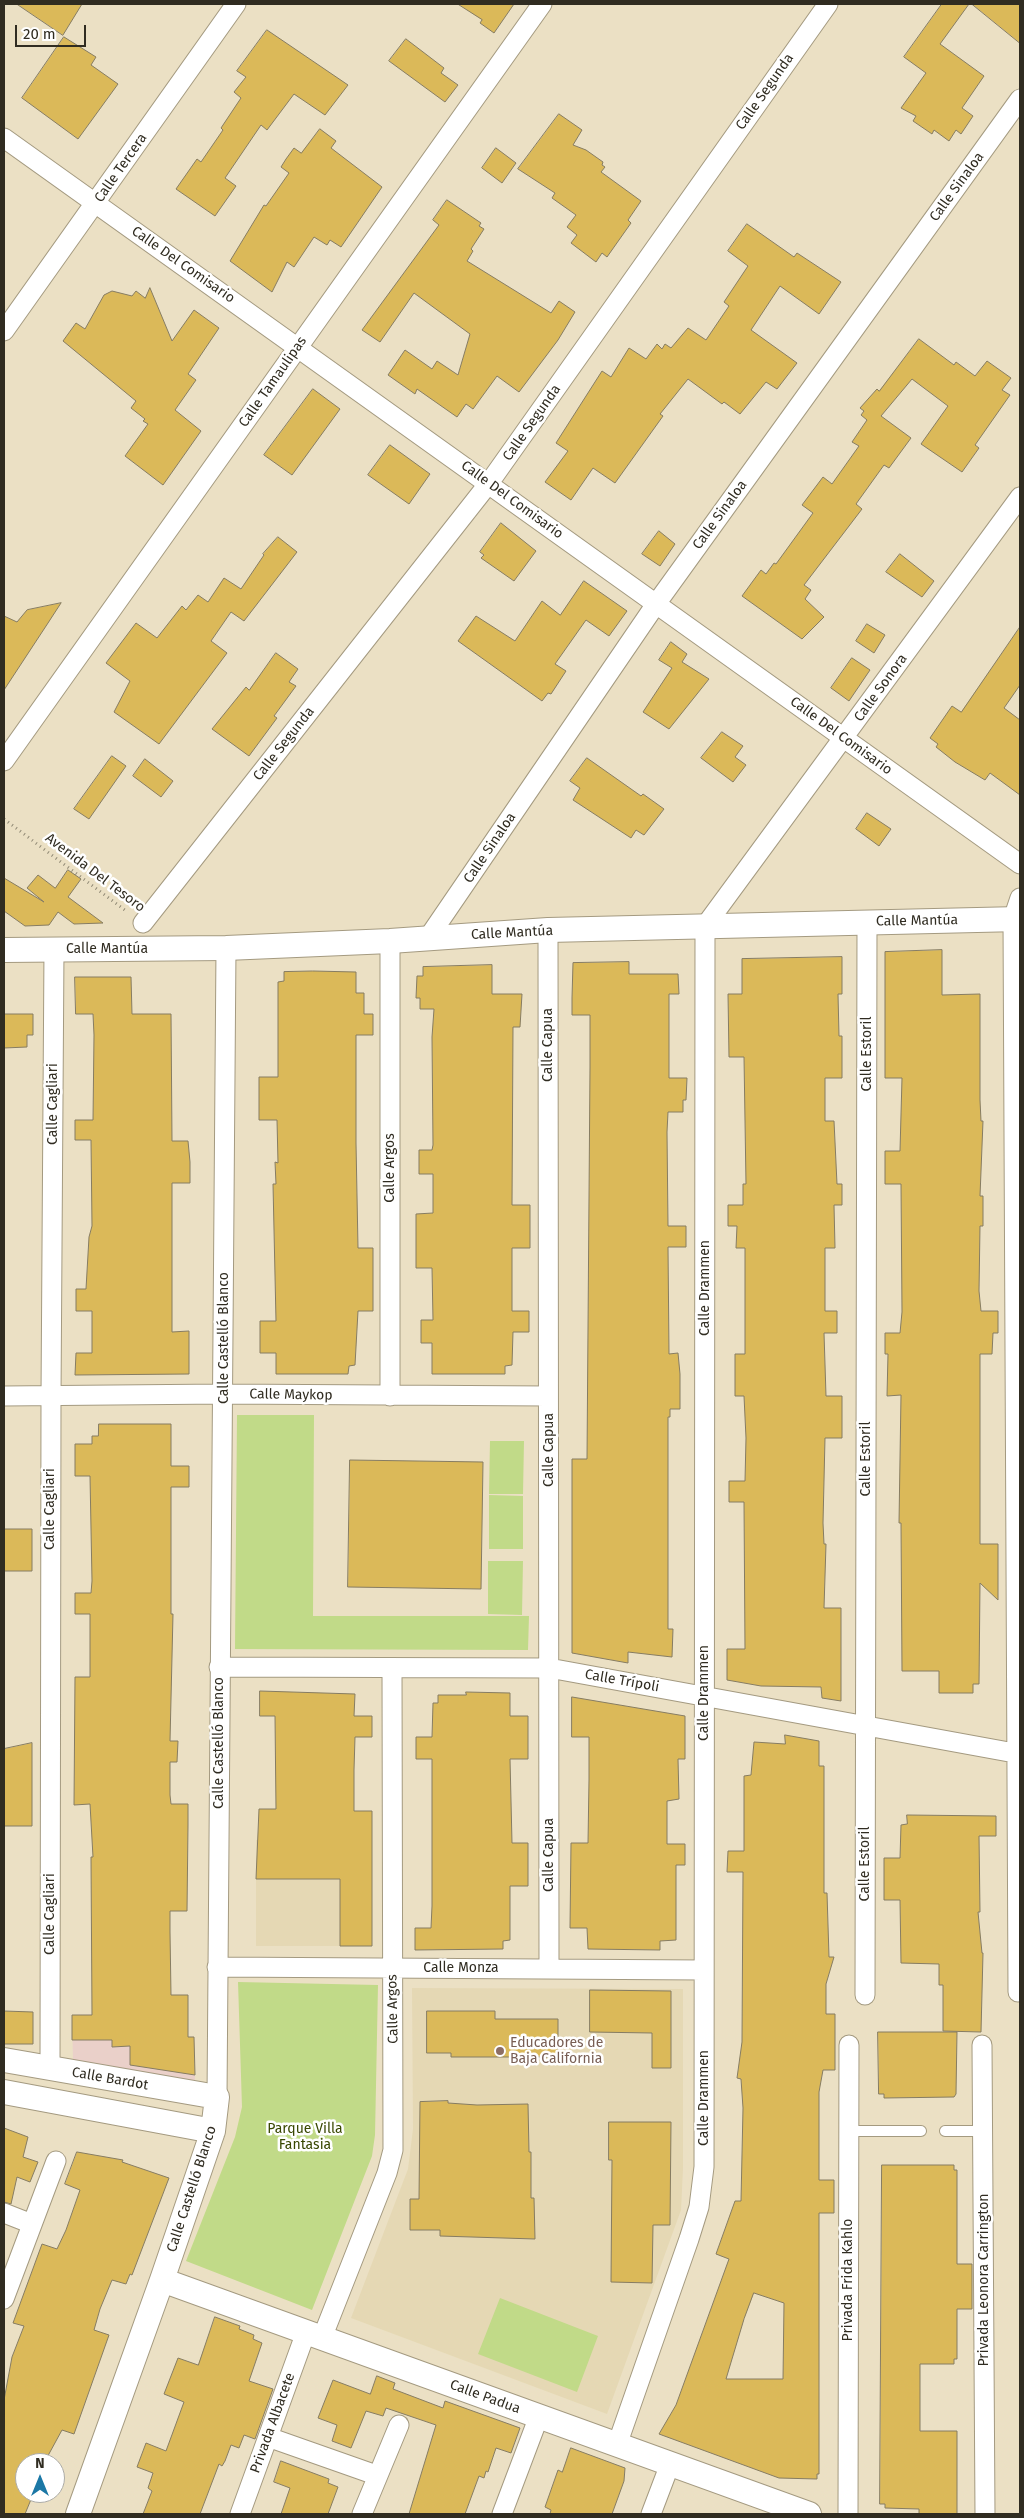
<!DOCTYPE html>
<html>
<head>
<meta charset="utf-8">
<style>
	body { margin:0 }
	#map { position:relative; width:1024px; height:2518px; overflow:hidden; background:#ebe0c4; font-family:"Fira Sans",sans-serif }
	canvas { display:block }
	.frame { position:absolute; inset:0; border:5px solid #302c21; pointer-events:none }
	.north { position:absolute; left:15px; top:2453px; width:50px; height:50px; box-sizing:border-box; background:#fff; border:1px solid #acaba6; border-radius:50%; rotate:0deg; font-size:14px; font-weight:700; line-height:20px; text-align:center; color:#302c21 }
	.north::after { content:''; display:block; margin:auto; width:18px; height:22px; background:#1c78a6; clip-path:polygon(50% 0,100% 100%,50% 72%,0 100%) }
	.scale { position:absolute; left:15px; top:25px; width:71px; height:22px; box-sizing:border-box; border:2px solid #302c21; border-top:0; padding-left:6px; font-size:15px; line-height:18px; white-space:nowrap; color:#302c21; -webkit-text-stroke:4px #fff; paint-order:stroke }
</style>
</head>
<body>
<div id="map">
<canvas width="1024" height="2518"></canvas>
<div class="frame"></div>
<div class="north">N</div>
<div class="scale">20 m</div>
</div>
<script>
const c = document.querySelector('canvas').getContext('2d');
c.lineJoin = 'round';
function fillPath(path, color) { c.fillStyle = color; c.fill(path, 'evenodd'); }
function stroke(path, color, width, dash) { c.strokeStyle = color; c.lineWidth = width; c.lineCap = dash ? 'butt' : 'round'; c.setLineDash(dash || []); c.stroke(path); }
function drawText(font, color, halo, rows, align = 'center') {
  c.font = font + ' "Fira Sans",sans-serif'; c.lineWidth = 5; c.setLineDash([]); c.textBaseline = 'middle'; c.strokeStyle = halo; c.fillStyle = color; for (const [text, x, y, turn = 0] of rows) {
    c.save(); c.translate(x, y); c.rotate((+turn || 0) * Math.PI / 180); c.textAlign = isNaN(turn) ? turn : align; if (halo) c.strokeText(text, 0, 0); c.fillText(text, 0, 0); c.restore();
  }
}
fillPath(new Path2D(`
	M 130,2014 L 130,2037 L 194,2037 L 195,2081 L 73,2061 L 72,2015 Z`), '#ead0c9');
fillPath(new Path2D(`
	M 256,1840 L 372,1840 L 372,1946 L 256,1946 Z
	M 412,1988 L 683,1989 L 683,2169 L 681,2210 L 607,2414 L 351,2318 L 408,2169 L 413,2129 Z`), '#e5d8b4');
fillPath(new Path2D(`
	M 237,1415 L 314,1415 L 313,1616 L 529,1616 L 528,1650 L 235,1649 Z
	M 490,1441 L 524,1441 L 523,1494 L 489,1494 Z
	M 489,1495 L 523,1496 L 523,1549 L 489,1549 Z
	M 488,1561 L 523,1561 L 522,1615 L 488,1614 Z
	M 238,1982 L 378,1985 L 375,2135 L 372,2156 L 312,2310 L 186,2261 L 235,2137 L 242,2107 Z
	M 500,2298 L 598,2336 L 577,2392 L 478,2354 Z`), '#c1da88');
const building = new Path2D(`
	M 17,4 L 82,4 L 63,35 Z
	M 458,4 L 514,4 L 494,33 L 480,23 L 482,20 Z
	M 942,4 L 969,4 L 940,44 L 984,76 L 962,108 L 973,116 L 961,134 L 956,130 L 949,141 L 934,130 L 932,134 L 913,121 L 916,116 L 901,108 L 926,73 L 904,57 Z
	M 972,4 L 1020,4 L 1020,43 Z
	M 267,30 L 348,85 L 325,115 L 294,94 L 267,130 L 261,125 L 225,178 L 236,186 L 215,216 L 176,189 L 197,159 L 201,162 L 223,130 L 221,128 L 241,98 L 234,92 L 246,77 L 237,71 Z
	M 64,37 L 96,57 L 91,65 L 118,84 L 78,139 L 22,98 Z
	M 406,39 L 444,68 L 441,73 L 458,85 L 445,102 L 389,61 Z
	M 559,114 L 582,130 L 573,145 L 586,150 L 603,162 L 602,165 L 605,167 L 601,172 L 641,201 L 628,220 L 631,223 L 607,257 L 602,253 L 596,262 L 571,243 L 577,235 L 567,227 L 576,215 L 552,198 L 555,193 L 518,169 Z
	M 320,129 L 336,141 L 331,148 L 382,187 L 341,247 L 330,240 L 327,245 L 314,237 L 294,267 L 287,262 L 272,292 L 230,261 L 264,205 L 266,206 L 289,173 L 281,167 L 286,159 L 294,148 L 301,153 Z
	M 496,148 L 516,163 L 502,183 L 482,168 Z
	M 447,200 L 481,223 L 479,226 L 484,229 L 471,249 L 473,251 L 467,261 L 551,313 L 559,301 L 575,312 L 558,340 L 519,392 L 497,376 L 473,409 L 466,404 L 457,417 L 417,389 L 415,394 L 388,375 L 405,350 L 432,369 L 437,361 L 458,375 L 470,334 L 414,293 L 380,342 L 362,330 L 439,225 L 433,220 Z
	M 747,224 L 794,257 L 797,253 L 841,282 L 819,314 L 780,286 L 751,330 L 797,363 L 777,389 L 766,382 L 740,414 L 724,402 L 722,404 L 688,379 L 660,414 L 663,416 L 615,483 L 593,468 L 571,500 L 545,482 L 568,451 L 556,443 L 602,371 L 611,377 L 629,348 L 646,359 L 657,344 L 662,349 L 665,344 L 671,348 L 688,328 L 706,340 L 729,306 L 724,302 L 748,266 L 728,251 Z
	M 150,288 L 172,341 L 194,310 L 219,328 L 188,374 L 196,380 L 175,410 L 201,431 L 163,485 L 125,456 L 148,424 L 143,421 L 145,419 L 131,408 L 136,401 L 63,341 L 76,323 L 85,329 L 104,295 L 112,291 L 132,296 L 136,291 L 145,298 Z
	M 919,339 L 954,365 L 956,362 L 975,376 L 987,361 L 1011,378 L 1002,390 L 1010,395 L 975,445 L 979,448 L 962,472 L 921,444 L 948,406 L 912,379 L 881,416 L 911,438 L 889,468 L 884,465 L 856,504 L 862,509 L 804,585 L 811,590 L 805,599 L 824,617 L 802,639 L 742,596 L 761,570 L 766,574 L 774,563 L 776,564 L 813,513 L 802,505 L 823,477 L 832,484 L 859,446 L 852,442 L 867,420 L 861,415 L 864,411 L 860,408 L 877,389 L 879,391 Z
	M 313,389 L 340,409 L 292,475 L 264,455 Z
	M 390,445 L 430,474 L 409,504 L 368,475 Z
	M 501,523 L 536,551 L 514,581 L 481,558 L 484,555 L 480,552 Z
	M 659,531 L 675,544 L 660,566 L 642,554 Z
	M 278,537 L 297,552 L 244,621 L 231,612 L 211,641 L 227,653 L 159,744 L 114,712 L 130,681 L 106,663 L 136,623 L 157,638 L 182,606 L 186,610 L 198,595 L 208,602 L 224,578 L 241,589 L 264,555 L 263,554 Z
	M 900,554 L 934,581 L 922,597 L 886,572 Z
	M 584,581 L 627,611 L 609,636 L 586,620 L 555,664 L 566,671 L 551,694 L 548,693 L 542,701 L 458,641 L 476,616 L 515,641 L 542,601 L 560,615 Z
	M 61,603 L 48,623 L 4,690 L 4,616 L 17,622 L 27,610 Z
	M 867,624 L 885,635 L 874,653 L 856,641 Z
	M 1020,627 L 1020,685 L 1004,708 L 1020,720 L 1020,795 L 990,773 L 985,780 L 955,762 L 936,747 L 938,744 L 930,738 L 952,706 L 961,712 Z
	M 671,642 L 687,654 L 682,662 L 709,679 L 669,729 L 643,712 L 672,668 L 659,660 Z
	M 276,653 L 298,669 L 289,682 L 296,686 L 274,716 L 277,718 L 249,756 L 212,729 L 246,687 L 249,690 Z
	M 852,658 L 870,670 L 849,701 L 831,688 Z
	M 722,732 L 743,746 L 735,757 L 746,765 L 733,782 L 701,758 Z
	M 112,756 L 126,766 L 89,819 L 74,809 Z
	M 587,758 L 641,796 L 643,794 L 664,809 L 644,835 L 636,830 L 631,838 L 573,800 L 580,788 L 570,781 Z
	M 145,759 L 173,781 L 161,797 L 133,776 Z
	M 867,813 L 891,829 L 879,846 L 856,829 Z
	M 68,870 L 81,879 L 68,897 L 103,923 L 74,924 L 58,912 L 49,925 L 25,926 L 4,911 L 4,878 L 44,902 L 27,888 L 38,875 L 55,888 Z
	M 942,950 L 942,995 L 980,994 L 980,1100 L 981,1121 L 983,1121 L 980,1196 L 983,1196 L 983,1226 L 980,1226 L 979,1291 L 981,1311 L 998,1311 L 998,1333 L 993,1333 L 992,1354 L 980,1354 L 980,1544 L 998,1544 L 998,1600 L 980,1583 L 979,1684 L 973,1684 L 973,1693 L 939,1693 L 939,1671 L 902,1671 L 901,1523 L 899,1523 L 901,1395 L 887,1396 L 888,1354 L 885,1354 L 885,1333 L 900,1333 L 902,1312 L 901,1184 L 885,1184 L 885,1151 L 900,1151 L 902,1078 L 885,1078 L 885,952 Z
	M 842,957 L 842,994 L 838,994 L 839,1036 L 842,1036 L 842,1078 L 825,1078 L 825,1121 L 834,1121 L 837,1184 L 842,1184 L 842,1205 L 834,1205 L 835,1248 L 825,1248 L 825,1311 L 837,1311 L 837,1333 L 824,1333 L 826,1396 L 842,1396 L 842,1438 L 825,1438 L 823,1523 L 824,1544 L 826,1544 L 824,1608 L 841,1608 L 841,1701 L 822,1698 L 821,1687 L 761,1686 L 727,1680 L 727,1649 L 745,1649 L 744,1502 L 729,1502 L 729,1481 L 745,1481 L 746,1438 L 744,1396 L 735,1396 L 735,1354 L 745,1354 L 745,1248 L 736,1248 L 737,1226 L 728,1226 L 728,1205 L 743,1205 L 743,1184 L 746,1184 L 744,1057 L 729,1057 L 728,994 L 742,994 L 742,959 Z
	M 629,962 L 629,974 L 678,974 L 679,994 L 669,994 L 669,1078 L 687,1078 L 686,1100 L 683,1100 L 683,1112 L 668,1112 L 667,1132 L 668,1226 L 686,1226 L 686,1247 L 668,1247 L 669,1354 L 678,1353 L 680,1374 L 680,1409 L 670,1409 L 670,1417 L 668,1417 L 668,1629 L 673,1629 L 672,1657 L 628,1652 L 628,1663 L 572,1653 L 572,1459 L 587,1459 L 590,1067 L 590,1015 L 572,1015 L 572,998 L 573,963 Z
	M 492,965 L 492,994 L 522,994 L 520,1027 L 513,1027 L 512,1205 L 530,1205 L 530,1248 L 512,1248 L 512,1311 L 529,1311 L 529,1332 L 513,1332 L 512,1365 L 505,1366 L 505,1374 L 432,1374 L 432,1343 L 421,1343 L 421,1320 L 433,1320 L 432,1268 L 416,1268 L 416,1214 L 433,1213 L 433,1174 L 419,1174 L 419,1150 L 432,1150 L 433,1145 L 432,1037 L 434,1009 L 420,1009 L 420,998 L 416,998 L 417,976 L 423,976 L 423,967 Z
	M 313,971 L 356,972 L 356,993 L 364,993 L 364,1014 L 373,1014 L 373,1035 L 356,1035 L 356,1143 L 358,1248 L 373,1248 L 373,1311 L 358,1311 L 355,1365 L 349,1366 L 348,1374 L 276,1374 L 276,1353 L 260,1353 L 260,1321 L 276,1321 L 273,1184 L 276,1184 L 275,1162 L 278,1163 L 277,1120 L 259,1120 L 259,1077 L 278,1077 L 278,982 L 284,981 L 284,972 Z
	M 75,977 L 131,977 L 132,1014 L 171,1014 L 172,1141 L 188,1141 L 190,1162 L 190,1183 L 172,1183 L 172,1332 L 189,1331 L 189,1374 L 75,1375 L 76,1353 L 92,1353 L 92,1311 L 76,1311 L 76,1289 L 86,1289 L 89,1237 L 92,1226 L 91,1140 L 75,1140 L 75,1120 L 93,1120 L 94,1035 L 93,1014 L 76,1014 Z
	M 4,1014 L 33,1014 L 33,1035 L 27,1035 L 27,1047 L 4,1048 Z
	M 99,1424 L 171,1424 L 171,1466 L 189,1466 L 189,1487 L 171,1487 L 171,1614 L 173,1614 L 170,1741 L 178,1741 L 177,1762 L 170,1762 L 170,1795 L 171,1804 L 188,1804 L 188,1825 L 187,1911 L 170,1911 L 170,1932 L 171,1995 L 188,1995 L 188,2037 L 194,2037 L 195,2075 L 130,2065 L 130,2046 L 112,2047 L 112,2040 L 72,2040 L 72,2015 L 92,2015 L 91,1857 L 93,1857 L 90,1804 L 74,1805 L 75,1677 L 90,1677 L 90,1614 L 75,1614 L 75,1593 L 91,1593 L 92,1581 L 90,1476 L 75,1476 L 75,1444 L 92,1444 L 92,1436 L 98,1436 Z
	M 350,1460 L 483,1462 L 481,1589 L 348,1587 Z
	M 4,1529 L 32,1529 L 32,1571 L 4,1571 Z
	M 260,1691 L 355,1694 L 354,1716 L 372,1716 L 372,1737 L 355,1737 L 354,1770 L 354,1811 L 372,1811 L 372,1946 L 340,1946 L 340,1879 L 256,1879 L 259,1809 L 276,1809 L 275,1716 L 260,1716 Z
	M 466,1692 L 510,1693 L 510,1716 L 528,1716 L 528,1759 L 510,1759 L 512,1843 L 528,1843 L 528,1886 L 510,1886 L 510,1940 L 503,1941 L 503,1949 L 415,1950 L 415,1928 L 431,1928 L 432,1906 L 432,1759 L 416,1759 L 416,1737 L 432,1737 L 433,1703 L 438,1703 L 438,1695 L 466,1695 Z
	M 572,1697 L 685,1716 L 685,1759 L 678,1759 L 679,1799 L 667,1801 L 667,1844 L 685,1844 L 685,1865 L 676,1865 L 676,1940 L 660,1941 L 660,1950 L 588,1949 L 587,1928 L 570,1928 L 571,1843 L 588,1843 L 589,1780 L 589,1737 L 572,1737 Z
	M 785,1735 L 819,1741 L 819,1766 L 824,1766 L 824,1893 L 827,1893 L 829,1957 L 834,1957 L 826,1984 L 826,2014 L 835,2014 L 835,2070 L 823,2070 L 819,2092 L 819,2180 L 834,2180 L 834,2213 L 819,2213 L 819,2474 L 817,2474 L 817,2479 L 779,2478 L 659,2434 L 676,2405 L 729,2259 L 716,2254 L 735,2201 L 741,2201 L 743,2108 L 741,2079 L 737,2078 L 742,2042 L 743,1872 L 727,1872 L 728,1851 L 744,1851 L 744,1776 L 751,1775 L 754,1742 L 785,1744 ZM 754,2293 L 784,2303 L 783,2379 L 726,2379 L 744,2319 Z
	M 32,1743 L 32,1826 L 4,1826 L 4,1749 Z
	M 907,1815 L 996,1816 L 996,1836 L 979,1836 L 980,1912 L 978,1912 L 982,1953 L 983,1953 L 981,2032 L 943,2031 L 943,1985 L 939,1985 L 939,1964 L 901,1963 L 900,1900 L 884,1900 L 884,1858 L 900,1858 L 901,1825 L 907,1824 Z
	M 590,1990 L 671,1991 L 671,2068 L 652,2068 L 652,2033 L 590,2032 Z
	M 4,2011 L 33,2012 L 33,2044 L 4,2044 Z
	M 427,2011 L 495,2011 L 495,2019 L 558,2019 L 558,2057 L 451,2057 L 451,2053 L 427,2053 Z
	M 878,2032 L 957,2032 L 956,2094 L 954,2097 L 884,2098 L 884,2094 L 879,2094 Z
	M 448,2101 L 448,2103 L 477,2105 L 528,2104 L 529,2152 L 531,2152 L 531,2198 L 534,2198 L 535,2239 L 440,2236 L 440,2230 L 410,2230 L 410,2199 L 419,2199 L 420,2102 Z
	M 609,2122 L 671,2122 L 670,2225 L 653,2225 L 652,2283 L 611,2282 L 612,2160 L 609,2160 Z
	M 4,2128 L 28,2137 L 23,2157 L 38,2162 L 30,2182 L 17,2177 L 11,2204 L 4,2202 Z
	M 77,2152 L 123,2160 L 122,2162 L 169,2178 L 132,2275 L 130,2274 L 126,2284 L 112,2280 L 100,2309 L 94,2330 L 109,2335 L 74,2434 L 62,2430 L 44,2463 L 25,2463 L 25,2493 L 32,2493 L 32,2497 L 25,2514 L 4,2514 L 4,2400 L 12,2357 L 24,2326 L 13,2323 L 42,2244 L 57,2249 L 66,2230 L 80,2190 L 65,2184 Z
	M 882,2165 L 954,2165 L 954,2170 L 957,2170 L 957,2264 L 972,2264 L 972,2309 L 957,2309 L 957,2359 L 954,2359 L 954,2364 L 920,2364 L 920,2431 L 957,2431 L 957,2514 L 919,2514 L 919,2509 L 885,2508 L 885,2504 L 880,2504 Z
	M 215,2317 L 240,2326 L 239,2329 L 254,2335 L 253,2339 L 262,2343 L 249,2381 L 273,2389 L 255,2439 L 244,2435 L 239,2448 L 231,2445 L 225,2461 L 222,2466 L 219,2464 L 200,2514 L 143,2514 L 152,2491 L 148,2488 L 153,2473 L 137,2467 L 146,2443 L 166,2451 L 184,2402 L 164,2394 L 178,2358 L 198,2365 Z
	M 377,2376 L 395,2383 L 393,2389 L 443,2408 L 445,2401 L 520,2428 L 511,2453 L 496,2448 L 488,2472 L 486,2471 L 484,2478 L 479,2476 L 465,2514 L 409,2514 L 436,2425 L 386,2408 L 383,2416 L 366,2411 L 351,2448 L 332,2441 L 337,2425 L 318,2418 L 333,2380 L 370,2394 Z
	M 571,2448 L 625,2468 L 624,2481 L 612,2514 L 550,2514 L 551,2510 L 545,2507 L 558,2470 L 562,2472 Z
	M 281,2461 L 329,2479 L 328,2483 L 338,2487 L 328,2514 L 281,2514 L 290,2488 L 274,2482 Z`);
fillPath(building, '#dbb959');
stroke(building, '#867c62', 1);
const service = new Path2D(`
	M 849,2131 L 921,2131
	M 945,2131 L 983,2131`);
const minor = new Path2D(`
	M 4,138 L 1020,864
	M 4,331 L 236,4
	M 4,761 L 542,4
	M 143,923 L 489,483 L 828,4
	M 548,930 L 549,1969
	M 428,938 L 656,604 L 1020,99
	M 4,1396 L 224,1394 L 548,1396
	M 390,1396 L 390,941
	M 219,1667 L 549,1668 L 1020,1754
	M 217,1967 L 704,1970
	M 1018,1992 L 1013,919 L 1020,898
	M 865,1995 L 867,923
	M 982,2045 L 985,2514
	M 50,2069 L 51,1396 L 54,949
	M 217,2097 C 219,1714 224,1331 226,948
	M 4,2213 L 32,2224
	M 4,2299 L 56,2161
	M 322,2338 L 387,2173 L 393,2150 L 392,1668
	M 268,2437 L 376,2475
	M 617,2445 L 689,2239 L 699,2207 L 704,2167 L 705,926 L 1020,497
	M 240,2514 L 306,2332
	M 362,2514 L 399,2425
	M 502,2514 L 539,2416
	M 651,2514 L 670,2464
	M 848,2514 L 849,2045`);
const tertiary = new Path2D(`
	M 4,950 L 226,948 L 390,941 L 548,930 L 1020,919
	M 4,2060 L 217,2097 L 213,2131 L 162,2280 L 78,2514
	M 4,2092 L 213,2131
	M 162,2280 L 809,2514`);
stroke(service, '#a49a80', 12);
stroke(minor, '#a49a80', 21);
stroke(tertiary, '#a49a80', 26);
stroke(new Path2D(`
	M 4,819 L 126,911`), '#908975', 3, [1, 4]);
stroke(service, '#fff', 10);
stroke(minor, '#fff', 19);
stroke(tertiary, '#fff', 24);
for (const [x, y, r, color] of [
	[500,2051,5,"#8d6e63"]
]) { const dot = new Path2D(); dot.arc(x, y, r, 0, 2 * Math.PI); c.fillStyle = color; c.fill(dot); stroke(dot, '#fff', 2); }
drawText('14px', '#302c21', '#fff', [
	["Calle Segunda",765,92,-55],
	["Calle Tercera",121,168,-55],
	["Calle Sinaloa",957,187,-54],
	["Calle Del Comisario",183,265,35],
	["Calle Tamaulipas",273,382,-55],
	["Calle Segunda",532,423,-55],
	["Calle Del Comisario",512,500,36],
	["Calle Sinaloa",720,515,-54],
	["Calle Sonora",881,688,-54],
	["Calle Del Comisario",841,736,36],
	["Calle Segunda",284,744,-52],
	["Calle Sinaloa",490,848,-56],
	["Avenida Del Tesoro",95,873,37],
	["Calle Mantúa",917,921,-1],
	["Calle Mantúa",512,933,-3],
	["Calle Mantúa",107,949],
	["Calle Capua",548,1045,-90],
	["Calle Estoril",867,1054,-90],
	["Calle Cagliari",53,1104,-90],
	["Calle Argos",390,1168,-90],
	["Calle Drammen",705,1288,-90],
	["Calle Castelló Blanco",224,1338,-90],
	["Calle Maykop",291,1395,1],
	["Calle Capua",549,1450,-90],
	["Calle Estoril",866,1459,-90],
	["Calle Cagliari",50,1509,-90],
	["Calle Trípoli",622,1681,10],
	["Calle Drammen",704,1693,-90],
	["Calle Castelló Blanco",219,1743,-90],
	["Calle Capua",549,1855,-90],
	["Calle Estoril",865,1864,-90],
	["Calle Cagliari",50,1914,-90],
	["Calle Monza",461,1968],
	["Calle Argos",393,2009,-91],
	["Calle Bardot",110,2079,10],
	["Calle Drammen",704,2098,-90],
	["Calle Castelló Blanco",192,2189,-72],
	["Privada Frida Kahlo",848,2280,-90],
	["Privada Leonora Carrington",984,2280,-90],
	["Calle Padua",485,2397,20],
	["Privada Albacete",273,2423,-70]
]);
drawText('14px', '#785e54', '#fff', [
	["Educadores de",510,2043],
	["Baja California",510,2059]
], 'left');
drawText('14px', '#384700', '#fff', [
	["Parque Villa",305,2129],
	["Fantasia",305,2145]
]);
</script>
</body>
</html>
